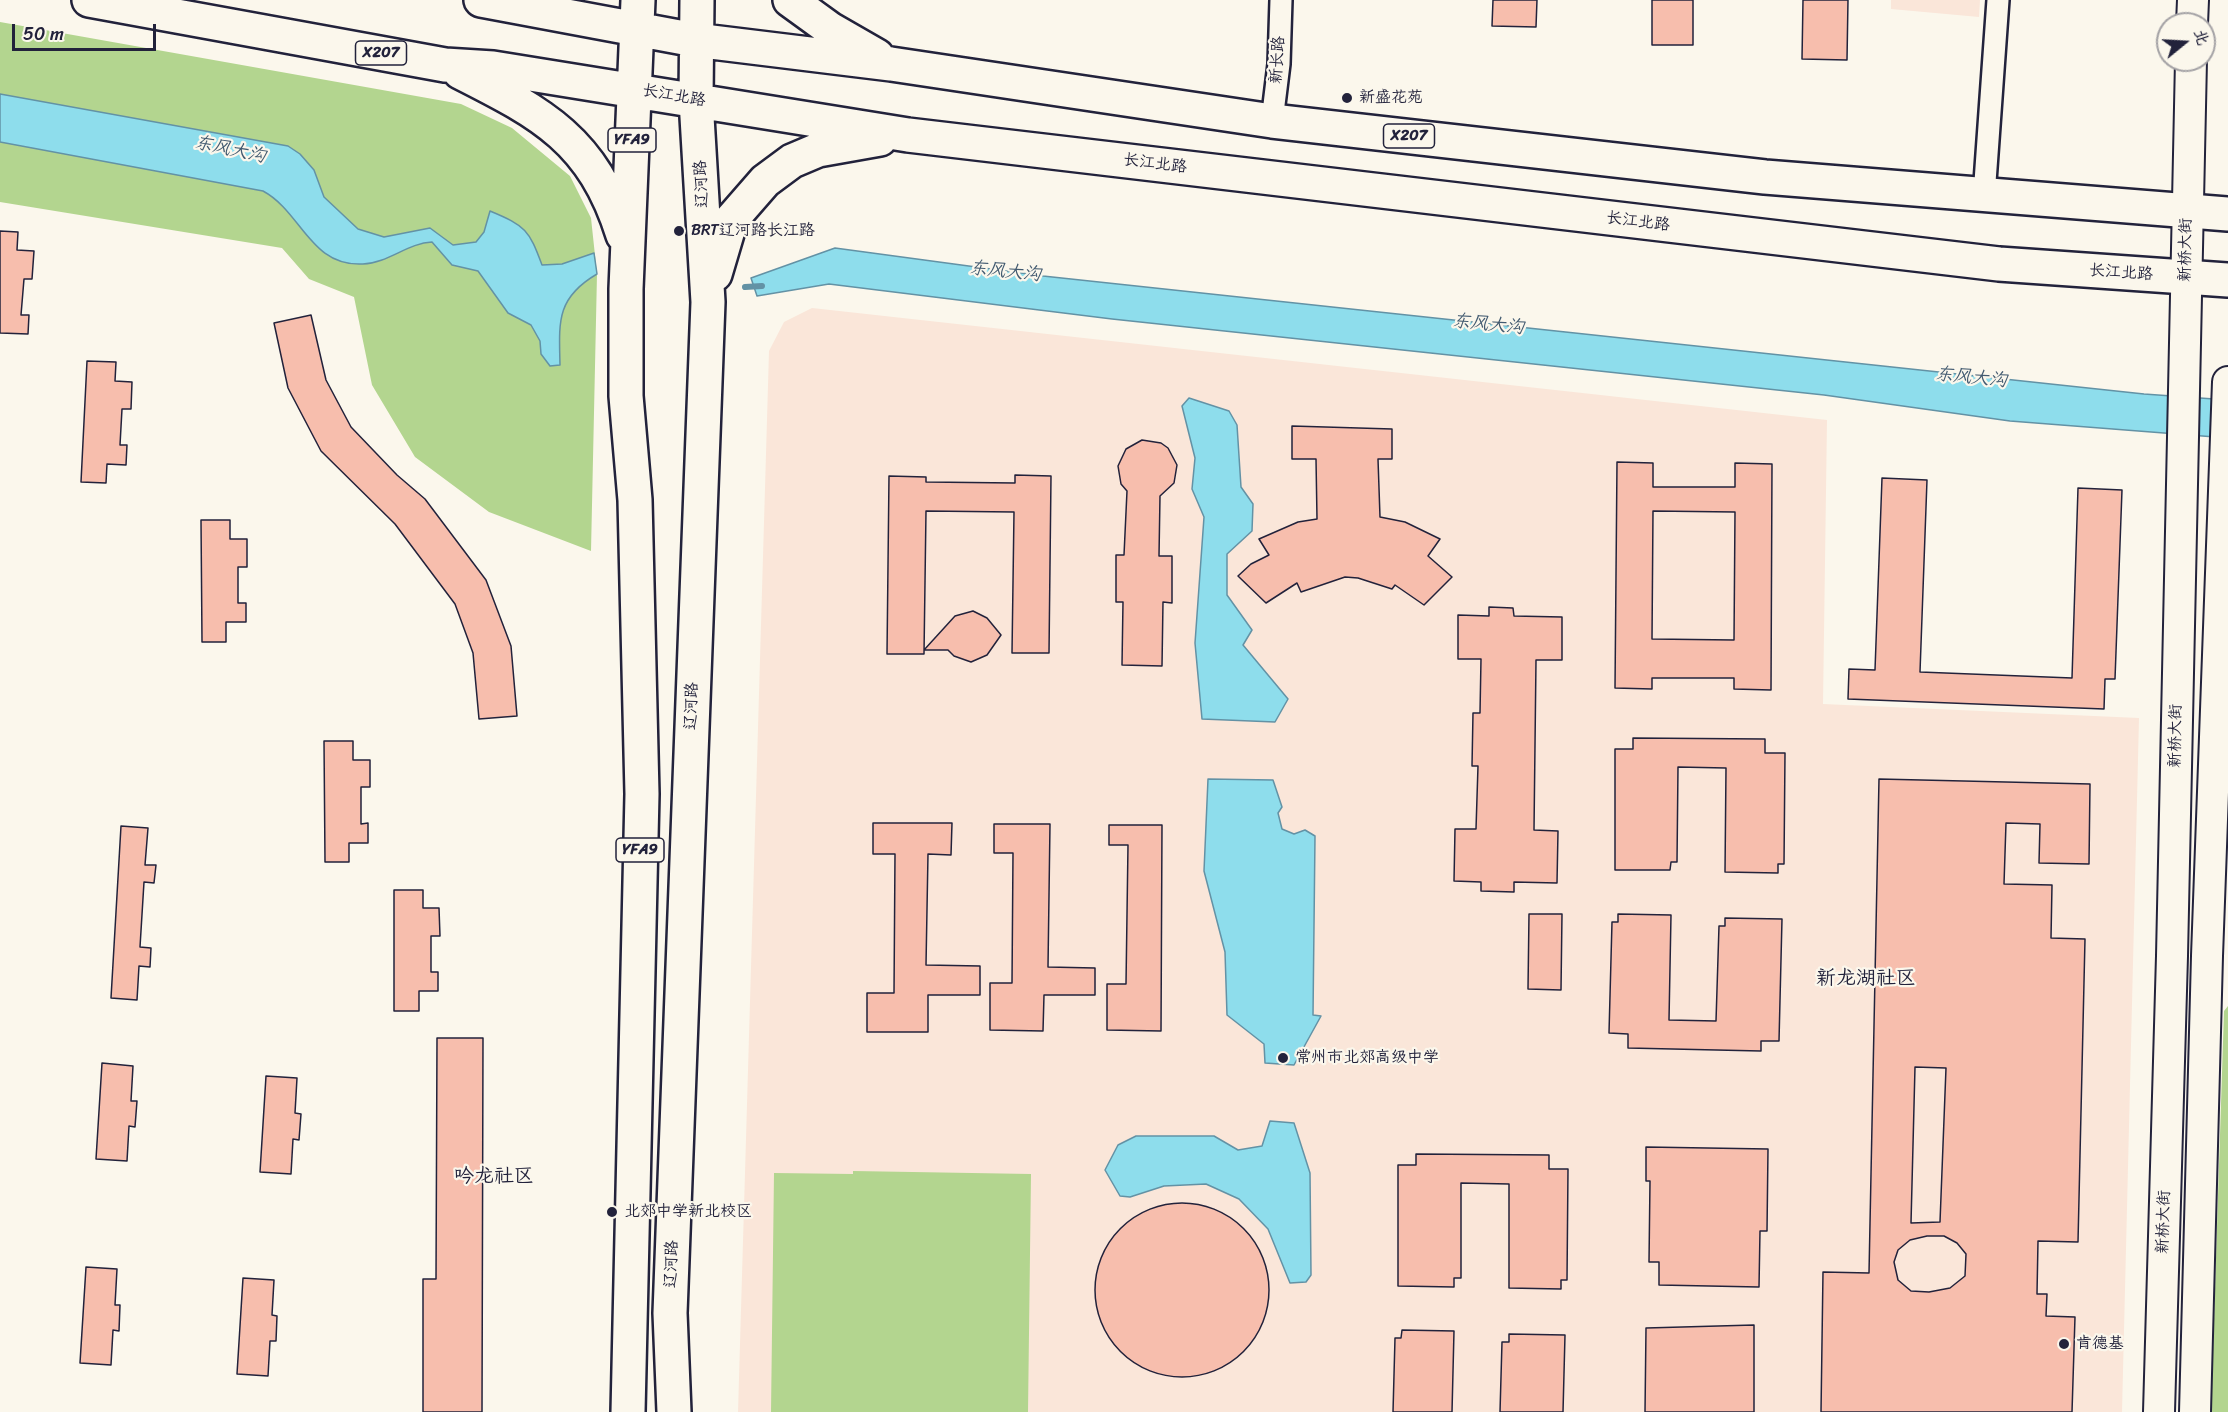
<!DOCTYPE html>
<html>
<head>
<meta charset="utf-8">
<style>
	body { margin:0 }
	#map { position:relative; width:2228px; height:1412px; overflow:hidden; background:#fbf7ec; font-family:Sriracha,"LXGW WenKai TC",sans-serif }
	canvas { display:block }
	.north { position:absolute; left:2156px; top:12px; width:60px; height:60px; box-sizing:border-box; background:#fbf7ec; border:2px solid #a4a2a5; border-radius:50%; rotate:72deg; font-size:16px; font-weight:700; line-height:24px; text-align:center; color:#22223b }
	.north::after { content:''; display:block; margin:auto; width:21px; height:27px; background:#22223b; clip-path:polygon(50% 0,100% 100%,50% 72%,0 100%) }
	.scale { position:absolute; left:12px; top:24px; width:144px; height:27px; box-sizing:border-box; border:3px solid #22223b; border-top:0; padding-left:8px; font-size:18px; line-height:21px; white-space:nowrap; color:#22223b; -webkit-text-stroke:4px #fbf7ec; paint-order:stroke }
</style>
</head>
<body>
<div id="map">
<canvas width="2228" height="1412"></canvas>
<div class="north">北</div>
<div class="scale">50 m</div>
</div>
<script>
const c = document.querySelector('canvas').getContext('2d');
c.lineJoin = 'round';
function fillPath(path, color) { c.fillStyle = color; c.fill(path, 'evenodd'); }
function stroke(path, color, width, dash) { c.strokeStyle = color; c.lineWidth = width; c.lineCap = dash ? 'butt' : 'round'; c.setLineDash(dash || []); c.stroke(path); }
function drawText(font, color, halo, rows, align = 'center') {
  c.font = font + ' Sriracha,"LXGW WenKai TC",sans-serif'; c.lineWidth = 4.5; c.setLineDash([]); c.textBaseline = 'middle'; c.strokeStyle = halo; c.fillStyle = color; for (const [text, x, y, turn = 0] of rows) {
    c.save(); c.translate(x, y); c.rotate((+turn || 0) * Math.PI / 180); c.textAlign = isNaN(turn) ? turn : align; if (halo) c.strokeText(text, 0, 0); c.fillText(text, 0, 0); c.restore();
  }
}
fillPath(new Path2D(`
	M 1891,0 L 1980,0 L 1979,17 L 1891,9 Z
	M 812,308 L 1827,420 L 1823,704 L 2139,718 L 2122,1412 L 738,1412 L 769,351 L 784,322 Z`), '#fae6d9');
fillPath(new Path2D(`
	M 0,22 L 461,104 L 512,128 L 570,176 L 591,218 L 597,274 L 591,551 L 489,512 L 415,457 L 372,385 L 354,297 L 309,279 L 282,248 L 0,202 Z
	M 2228,1006 L 2228,1412 L 2211,1412 L 2224,1011 Z
	M 853,1171 L 1031,1174 L 1028,1412 L 771,1412 L 774,1173 L 853,1174 Z`), '#b3d58f');
const water = new Path2D(`
	M 0,94 L 288,146 L 300,154 L 314,170 L 324,197 L 358,229 L 384,237 L 430,228 L 453,245 L 476,242 L 484,232 L 490,211 C 526,226 529,230 542,265 L 562,264 L 594,253 L 597,274 C 556,298 559,322 560,365 L 550,366 L 541,354 L 540,341 L 531,325 L 508,313 L 478,271 L 452,265 L 432,242 C 408,243 388,263 363,264 C 310,267 302,212 263,191 L 0,142 Z
	M 835,248 L 1043,276 L 2144,394 L 2228,400 L 2228,438 L 2010,421 L 1824,395 L 1112,319 L 829,284 L 757,296 L 751,278 Z
	M 1189,398 L 1229,411 L 1237,425 L 1241,487 L 1253,504 L 1252,531 L 1227,554 L 1227,595 L 1252,630 L 1243,645 L 1288,699 L 1275,722 L 1202,719 L 1195,643 L 1204,517 L 1192,489 L 1195,458 L 1182,406 Z
	M 1208,779 L 1273,780 L 1282,807 L 1278,813 L 1282,829 L 1294,834 L 1305,830 L 1315,836 L 1313,1015 L 1321,1016 L 1294,1065 L 1265,1063 L 1264,1044 L 1227,1015 L 1225,952 L 1204,871 Z
	M 1270,1121 L 1294,1123 L 1310,1173 L 1311,1275 L 1306,1282 L 1290,1283 L 1268,1229 L 1239,1199 L 1206,1184 L 1164,1186 L 1130,1197 L 1120,1196 L 1105,1170 L 1118,1145 L 1136,1136 L 1214,1136 L 1238,1150 L 1262,1146 Z`);
fillPath(water, '#8eddec');
stroke(water, '#6392a5', 1.5);
stroke(new Path2D(`
	M 745,287 L 762,286`), '#6392a5', 6);
const building = new Path2D(`
	M 1493,0 L 1537,0 L 1536,27 L 1492,26 Z
	M 1652,0 L 1693,0 L 1693,45 L 1652,45 Z
	M 1803,0 L 1848,0 L 1847,60 L 1802,59 Z
	M 0,231 L 18,232 L 17,250 L 34,251 L 32,279 L 24,279 L 21,315 L 29,315 L 28,334 L 0,333 Z
	M 311,315 L 326,380 L 351,427 L 397,475 L 425,499 L 486,580 L 511,646 L 517,716 L 479,719 L 473,653 L 455,604 L 395,524 L 321,451 L 288,388 L 274,323 Z
	M 87,361 L 116,362 L 115,381 L 132,382 L 131,409 L 122,409 L 120,445 L 127,445 L 126,465 L 107,464 L 106,483 L 81,482 Z
	M 1292,426 L 1392,429 L 1392,459 L 1378,459 L 1380,517 L 1405,522 L 1440,539 L 1428,556 L 1452,577 L 1424,605 L 1395,585 L 1392,589 L 1358,578 L 1345,577 L 1301,592 L 1297,583 L 1266,603 L 1238,576 L 1251,564 L 1269,555 L 1259,539 L 1298,522 L 1317,519 L 1316,459 L 1292,459 Z
	M 1142,440 L 1161,443 L 1168,448 L 1177,465 L 1174,483 L 1160,496 L 1159,556 L 1172,556 L 1172,603 L 1163,602 L 1162,666 L 1122,665 L 1123,602 L 1116,602 L 1116,555 L 1124,555 L 1127,491 L 1121,484 L 1118,466 L 1126,449 Z
	M 1617,462 L 1653,463 L 1653,487 L 1735,487 L 1735,463 L 1772,464 L 1771,690 L 1734,689 L 1734,678 L 1652,678 L 1652,689 L 1615,688 ZM 1653,511 L 1735,512 L 1734,640 L 1652,639 Z
	M 1015,475 L 1051,476 L 1049,653 L 1012,653 L 1014,512 L 926,511 L 924,654 L 887,654 L 889,476 L 926,477 L 926,482 L 1015,483 Z
	M 1882,478 L 1927,480 L 1920,672 L 2072,678 L 2078,488 L 2122,490 L 2115,679 L 2105,679 L 2104,709 L 1848,699 L 1849,669 L 1875,670 Z
	M 201,520 L 230,520 L 230,539 L 247,539 L 247,567 L 238,567 L 238,603 L 246,603 L 246,622 L 226,622 L 226,642 L 202,642 Z
	M 1489,607 L 1513,608 L 1514,616 L 1562,617 L 1562,660 L 1536,660 L 1534,830 L 1558,831 L 1557,883 L 1514,882 L 1514,892 L 1481,891 L 1481,882 L 1454,881 L 1455,829 L 1476,829 L 1478,766 L 1472,766 L 1473,713 L 1480,713 L 1481,659 L 1458,659 L 1458,615 L 1489,616 Z
	M 973,611 L 987,618 L 1001,635 L 987,655 L 971,662 L 954,656 L 948,650 L 924,650 L 955,616 Z
	M 1633,738 L 1765,739 L 1765,753 L 1785,753 L 1784,864 L 1778,864 L 1778,873 L 1725,872 L 1726,768 L 1678,767 L 1677,862 L 1671,862 L 1670,870 L 1615,870 L 1615,749 L 1633,749 Z
	M 324,741 L 353,741 L 353,760 L 370,760 L 370,787 L 361,787 L 361,824 L 368,823 L 368,843 L 349,843 L 349,862 L 325,862 Z
	M 1879,779 L 2090,784 L 2089,864 L 2039,863 L 2040,824 L 2006,823 L 2004,884 L 2052,885 L 2051,938 L 2085,939 L 2078,1242 L 2038,1241 L 2037,1294 L 2047,1294 L 2046,1316 L 2075,1317 L 2072,1412 L 1821,1412 L 1823,1272 L 1869,1273 ZM 1915,1067 L 1946,1068 L 1940,1222 L 1911,1223 ZM 1927,1236 L 1944,1236 L 1957,1243 L 1966,1254 L 1965,1276 L 1950,1288 L 1929,1292 L 1911,1291 L 1898,1280 L 1894,1262 L 1898,1250 L 1910,1240 Z
	M 873,823 L 952,823 L 951,855 L 928,854 L 926,965 L 980,966 L 980,995 L 928,995 L 928,1032 L 867,1032 L 867,993 L 894,993 L 895,854 L 873,854 Z
	M 994,824 L 1050,824 L 1048,967 L 1095,968 L 1095,995 L 1044,995 L 1043,1031 L 990,1030 L 990,983 L 1012,983 L 1013,853 L 994,853 Z
	M 1109,825 L 1162,825 L 1161,1031 L 1107,1030 L 1107,984 L 1126,984 L 1128,845 L 1109,845 Z
	M 121,826 L 148,828 L 145,865 L 156,865 L 154,883 L 144,882 L 140,947 L 151,948 L 150,967 L 139,966 L 137,1000 L 111,998 Z
	M 394,890 L 423,890 L 423,908 L 439,908 L 440,936 L 431,936 L 431,972 L 438,972 L 438,991 L 419,991 L 419,1011 L 394,1011 Z
	M 1529,914 L 1562,914 L 1561,990 L 1528,989 Z
	M 1618,914 L 1671,915 L 1669,1020 L 1716,1021 L 1719,926 L 1725,926 L 1725,918 L 1782,919 L 1779,1041 L 1761,1041 L 1761,1051 L 1628,1048 L 1628,1034 L 1609,1033 L 1612,922 L 1618,922 Z
	M 437,1038 L 483,1038 L 482,1412 L 423,1412 L 423,1279 L 436,1279 Z
	M 102,1063 L 133,1066 L 131,1101 L 137,1101 L 135,1127 L 129,1126 L 127,1161 L 96,1159 Z
	M 266,1076 L 297,1078 L 295,1113 L 301,1114 L 299,1140 L 293,1139 L 291,1174 L 260,1172 Z
	M 1646,1147 L 1768,1149 L 1767,1231 L 1760,1231 L 1759,1287 L 1659,1285 L 1659,1262 L 1649,1262 L 1650,1181 L 1646,1181 Z
	M 1416,1154 L 1549,1155 L 1549,1169 L 1568,1169 L 1567,1280 L 1561,1280 L 1561,1289 L 1509,1288 L 1509,1184 L 1461,1183 L 1461,1278 L 1454,1278 L 1454,1287 L 1398,1286 L 1398,1165 L 1416,1165 Z
	M1095 1290a87 87 0 1 1 174 0a87 87 0 1 1-174 0Z
	M 86,1267 L 117,1269 L 115,1305 L 120,1305 L 119,1331 L 113,1330 L 111,1365 L 80,1363 Z
	M 243,1278 L 274,1280 L 272,1315 L 277,1316 L 276,1341 L 270,1341 L 268,1376 L 237,1374 Z
	M 1754,1325 L 1754,1412 L 1645,1412 L 1646,1328 Z
	M 1402,1330 L 1454,1331 L 1452,1412 L 1393,1412 L 1395,1338 L 1401,1338 Z
	M 1509,1334 L 1565,1335 L 1563,1412 L 1500,1412 L 1502,1342 L 1509,1342 Z`);
fillPath(building, '#f7bead');
stroke(building, '#22223b', 1.5);
const street = new Path2D(`
	M 1272,121 L 1279,64 L 1281,0
	M 1984,196 L 1998,0`);
const secondary = new Path2D(`
	M 2192,24 L 2193,0
	M 2159,1412 L 2172,956 L 2191,60
	M 2195,1412 L 2207,956 L 2228,382`);
const primary = new Path2D(`
	M 89,0 L 445,65 L 493,68 L 908,135 L 1999,264 L 2228,280
	M 481,0 L 695,40 L 891,64 L 1272,121 L 1765,177 L 2228,214
	M 790,0 L 830,29 L 877,56
	M 460,72 C 543,114 593,140 623,235
	M 715,274 L 731,220 L 765,181 L 792,161 L 818,150 L 880,139
	M 628,1412 L 642,794 L 635,500 L 626,396 L 626,289 L 638,0
	M 674,1412 L 670,1313 L 708,302 L 696,100 L 697,0`);
stroke(street, '#22223b', 26);
stroke(secondary, '#22223b', 34);
stroke(primary, '#22223b', 38);
stroke(street, '#fbf7ec', 21);
stroke(secondary, '#fbf7ec', 30);
stroke(primary, '#fbf7ec', 33);
for (const [x, y, r, color] of [
	[1347,98,6,"#22223b"],
	[679,231,6,"#22223b"],
	[1283,1058,6,"#22223b"],
	[612,1212,6,"#22223b"],
	[2064,1344,6,"#22223b"]
]) { const dot = new Path2D(); dot.arc(x, y, r, 0, 2 * Math.PI); c.fillStyle = color; c.fill(dot); stroke(dot, '#fbf7ec', 2); }
for (const [x, y, w] of [
	[381,53,51],
	[1409,136,51],
	[632,140,48],
	[640,850,48]
]) { const box = new Path2D(); box.roundRect(x - w / 2, y - 12, w, 24, 4.5); c.fillStyle = '#fbf7ec'; c.fill(box); stroke(box, '#22223b', 1.5); }
drawText('bold 15px', '#22223b', null, [
	["X207",381,53],
	["X207",1409,136],
	["YFA9",632,140],
	["YFA9",640,850]
]);
drawText('16px', '#22223b', '#fbf7ec', [
	["新长路",1278,60,-86],
	["长江北路",674,96,10],
	["长江北路",1155,164,7],
	["辽河路",702,184,-93],
	["长江北路",1638,222,7],
	["新桥大街",2186,250,-89],
	["长江北路",2121,273,4],
	["辽河路",692,706,-88],
	["新桥大街",2176,736,-89],
	["新桥大街",2164,1222,-88],
	["辽河路",672,1264,-88]
]);
drawText('16px', '#22223b', '#fbf7ec', [
	["新盛花苑",1359,98],
	["BRT辽河路长江路",691,231],
	["常州市北郊高级中学",1295,1058],
	["北郊中学新北校区",624,1212],
	["肯德基",2076,1344]
], 'left');
drawText('italic 18px', '#425a70', '#fbf7ec', [
	["东风大沟",230,150,12],
	["东风大沟",1005,272,6],
	["东风大沟",1488,325,6],
	["东风大沟",1971,378,6]
]);
drawText('20px', '#22223b', '#fbf7ec', [
	["新龙湖社区",1866,979],
	["吟龙社区",494,1177]
]);
</script>
</body>
</html>
